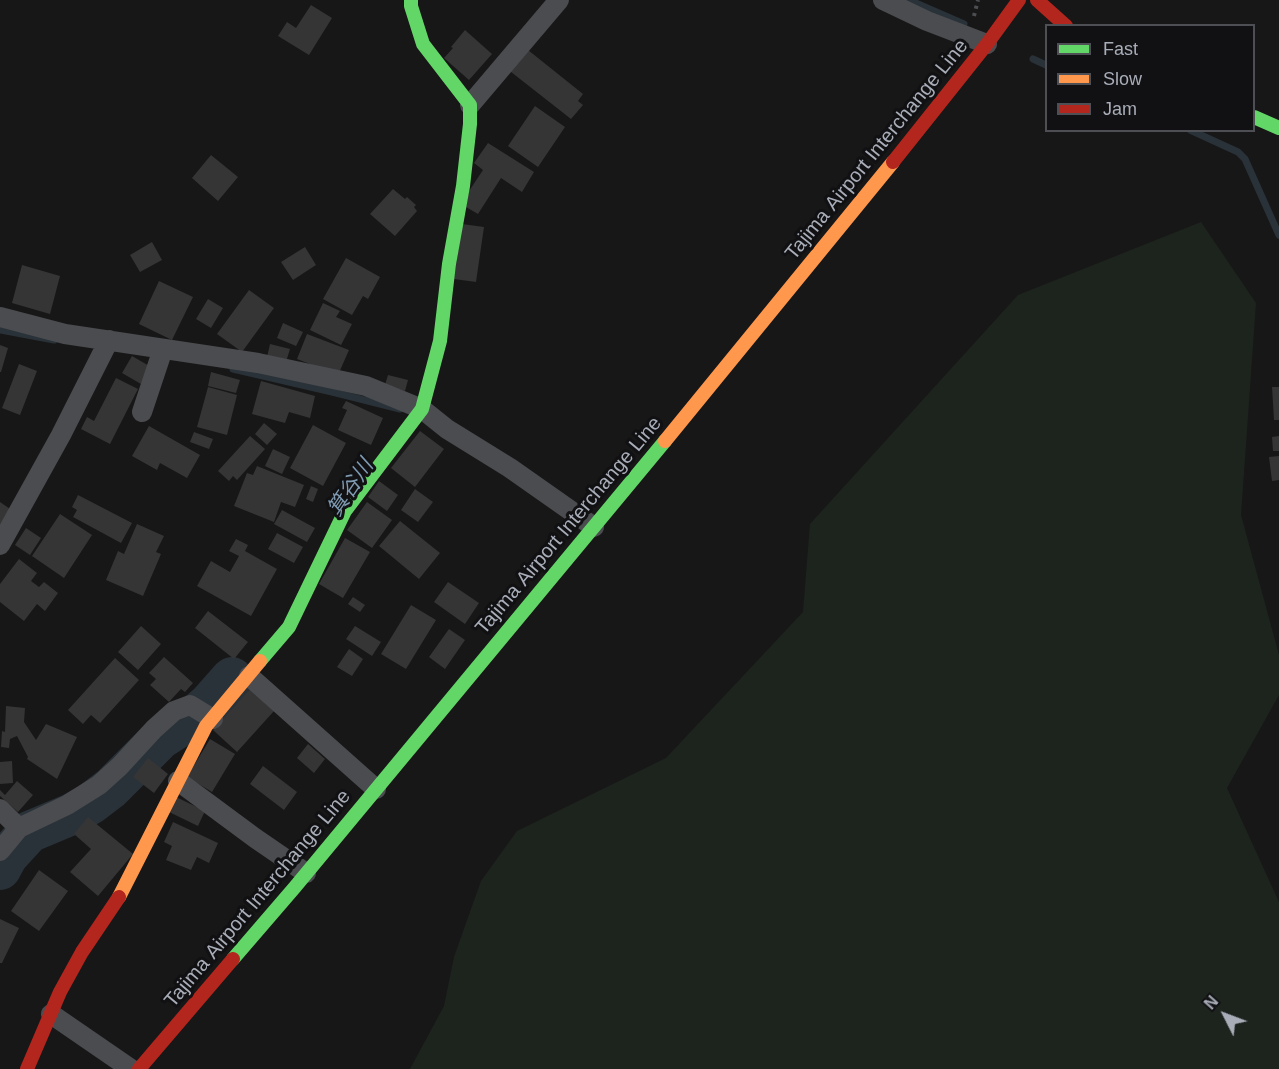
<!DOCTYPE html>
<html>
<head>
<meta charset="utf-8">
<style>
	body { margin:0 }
	#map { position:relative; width:1279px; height:1069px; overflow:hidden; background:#171717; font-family:Arial,sans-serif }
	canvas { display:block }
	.legend { position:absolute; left:1045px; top:24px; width:210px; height:108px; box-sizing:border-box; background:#111113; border:2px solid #4d4f55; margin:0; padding:8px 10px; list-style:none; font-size:18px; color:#a8adb8 }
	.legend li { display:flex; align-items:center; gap:12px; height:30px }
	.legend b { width:30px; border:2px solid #4d4f55 }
	.north { position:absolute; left:1195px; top:985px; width:60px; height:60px; -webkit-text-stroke:4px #111113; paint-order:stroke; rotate:312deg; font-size:16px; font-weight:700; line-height:24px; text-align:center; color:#a8adb8 }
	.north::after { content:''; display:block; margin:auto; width:21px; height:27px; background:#a8adb8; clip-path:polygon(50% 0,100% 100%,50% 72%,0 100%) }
</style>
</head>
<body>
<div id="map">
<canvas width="1279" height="1069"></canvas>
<ul class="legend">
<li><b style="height:8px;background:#63d668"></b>Fast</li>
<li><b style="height:8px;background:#ff974d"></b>Slow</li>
<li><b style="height:8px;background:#b3261e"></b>Jam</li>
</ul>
<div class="north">N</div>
</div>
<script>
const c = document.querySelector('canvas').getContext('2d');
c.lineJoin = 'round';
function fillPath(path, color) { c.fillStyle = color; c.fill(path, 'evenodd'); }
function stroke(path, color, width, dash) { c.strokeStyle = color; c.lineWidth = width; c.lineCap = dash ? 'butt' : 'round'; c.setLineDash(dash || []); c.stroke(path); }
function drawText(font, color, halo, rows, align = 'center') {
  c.font = font + ' Arial,"Noto Sans JP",sans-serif'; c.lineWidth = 6; c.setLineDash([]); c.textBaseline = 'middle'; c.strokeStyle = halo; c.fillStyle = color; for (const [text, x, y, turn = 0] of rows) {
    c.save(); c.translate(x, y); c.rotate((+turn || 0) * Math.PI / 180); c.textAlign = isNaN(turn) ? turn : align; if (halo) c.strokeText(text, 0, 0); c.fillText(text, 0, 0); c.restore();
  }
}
fillPath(new Path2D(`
	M 1201,222 L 1256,303 L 1241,515 L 1279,655 L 1279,695 L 1227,788 L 1279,902 L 1279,1069 L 410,1069 L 444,1006 L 454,957 L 481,881 L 517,831 L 666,758 L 803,612 L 810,524 L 1018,295 Z`), '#1d241e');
stroke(new Path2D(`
	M 909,0 L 964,24
	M 1033,59 L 1046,65
	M 1190,130 L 1238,152 L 1245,159 L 1279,235
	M 0,330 L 54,340
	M 233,369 L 332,392 L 400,409`), '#2a3239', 7);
stroke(new Path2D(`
	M 0,869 L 7,856 L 29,832 L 72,814 L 90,804 L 111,788 L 161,738 L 195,716 L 209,704 L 232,678`), '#2a3239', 42);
fillPath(new Path2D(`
	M 311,5 L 332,18 L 309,55 L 278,36 L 287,22 L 296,28 Z
	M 465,30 L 492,54 L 469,80 L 444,58 L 453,48 L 451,47 Z
	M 523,46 L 583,94 L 578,101 L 583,105 L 571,119 L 506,68 Z
	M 535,106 L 565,127 L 538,167 L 508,146 Z
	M 488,143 L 534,172 L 522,192 L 501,178 L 478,214 L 466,207 L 469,191 L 483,170 L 474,163 Z
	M 211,155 L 238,177 L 218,201 L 192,178 Z
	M 393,189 L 405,199 L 407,197 L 416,205 L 414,207 L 417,211 L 395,236 L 370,214 Z
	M 462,224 L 484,227 L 476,282 L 454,279 Z
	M 152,242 L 162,260 L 140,272 L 130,255 Z
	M 305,247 L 316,265 L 293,280 L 281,262 Z
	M 346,258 L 380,277 L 368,299 L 363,296 L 352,315 L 323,299 Z
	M 22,265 L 60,276 L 50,314 L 12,303 Z
	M 159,281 L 193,297 L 172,340 L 139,324 Z
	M 249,290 L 274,308 L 242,352 L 217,334 Z
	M 208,299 L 223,308 L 211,328 L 196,319 Z
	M 323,303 L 340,311 L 336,317 L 352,324 L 341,345 L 310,330 Z
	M 283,323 L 303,332 L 296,346 L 277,338 Z
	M 307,334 L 349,350 L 338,375 L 297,359 Z
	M 270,344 L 290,349 L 286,362 L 267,357 Z
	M 0,345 L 8,348 L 1,372 L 0,372 Z
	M 132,356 L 151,367 L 141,384 L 122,373 Z
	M 19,364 L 37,371 L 20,415 L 2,408 Z
	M 211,372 L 240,380 L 236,393 L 208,386 Z
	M 388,375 L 408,380 L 405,391 L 385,385 Z
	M 116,378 L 138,389 L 110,444 L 81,429 L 87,417 L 94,421 Z
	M 261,381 L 315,396 L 310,418 L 289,412 L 285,423 L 252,414 Z
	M 208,387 L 237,395 L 227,435 L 197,427 Z
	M 1272,387 L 1279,387 L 1279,420 L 1274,420 Z
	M 346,401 L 383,418 L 371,445 L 338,430 L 347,410 L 342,408 Z
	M 264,423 L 277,434 L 267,445 L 255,434 Z
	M 313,425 L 346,443 L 323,486 L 290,468 Z
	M 149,426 L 200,455 L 187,478 L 160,463 L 157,470 L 132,456 Z
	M 420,431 L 444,449 L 415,487 L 391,468 Z
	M 194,432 L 213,439 L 209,449 L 190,442 Z
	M 250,436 L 265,449 L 237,480 L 233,476 L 229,481 L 218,471 Z
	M 1279,436 L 1279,451 L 1273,451 L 1272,437 Z
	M 273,449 L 290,457 L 282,474 L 265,466 Z
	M 1279,456 L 1279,480 L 1272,481 L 1269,457 Z
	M 257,466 L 304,485 L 295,507 L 281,502 L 274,522 L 234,506 L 247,473 L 253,475 Z
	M 379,481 L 398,495 L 387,511 L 368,497 Z
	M 311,486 L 318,489 L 313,502 L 306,499 Z
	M 415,489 L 433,502 L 418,522 L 401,510 Z
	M 78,495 L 132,523 L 121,543 L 73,517 L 77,510 L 72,507 Z
	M 0,502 L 13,511 L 0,530 Z
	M 367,502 L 392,520 L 372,548 L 347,530 Z
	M 282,510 L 315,528 L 307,542 L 274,524 Z
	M 60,514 L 92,535 L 64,578 L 32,556 Z
	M 400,521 L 440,553 L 419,579 L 379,546 Z
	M 137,524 L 164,536 L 156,552 L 161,554 L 143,596 L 106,580 L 118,551 L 124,554 Z
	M 26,528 L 41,538 L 30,555 L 15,545 Z
	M 277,533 L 303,547 L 294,563 L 268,549 Z
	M 345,538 L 370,552 L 343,598 L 319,584 Z
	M 236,539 L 248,545 L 245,551 L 277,569 L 251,616 L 197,586 L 211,561 L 230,572 L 239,556 L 229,551 Z
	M 19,559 L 37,573 L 31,581 L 39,587 L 44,582 L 58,593 L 45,611 L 37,604 L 24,621 L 0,602 L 0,584 Z
	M 448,582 L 479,603 L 465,624 L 434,602 Z
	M 353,597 L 365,605 L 360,612 L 348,604 Z
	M 411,605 L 436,620 L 406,669 L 381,654 Z
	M 208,611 L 248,642 L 234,659 L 195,628 Z
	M 141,626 L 161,644 L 138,670 L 118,652 Z
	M 355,626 L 381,642 L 372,656 L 346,639 Z
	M 449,629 L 465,640 L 445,669 L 429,657 Z
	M 349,649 L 363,659 L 352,676 L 337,667 Z
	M 164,657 L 193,683 L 185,692 L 181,689 L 169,702 L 150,685 L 156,679 L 149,673 Z
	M 115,658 L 139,680 L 100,723 L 91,715 L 83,724 L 68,710 Z
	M 250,689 L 274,711 L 237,752 L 213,730 Z
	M 6,706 L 25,708 L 24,722 L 36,740 L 46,724 L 77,737 L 57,779 L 27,759 L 28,757 L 17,736 L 10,739 L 9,748 L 1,747 L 2,731 L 5,732 Z
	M 210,739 L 235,754 L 212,792 L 187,777 Z
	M 308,744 L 325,759 L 314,773 L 297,758 Z
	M 148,758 L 168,774 L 154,793 L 133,777 Z
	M 12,761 L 13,783 L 0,784 L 0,762 Z
	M 263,766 L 297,792 L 284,810 L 250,784 Z
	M 17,781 L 33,795 L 18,812 L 0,796 L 0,790 L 5,795 Z
	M 176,797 L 205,811 L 198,826 L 169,812 Z
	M 88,817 L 133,854 L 98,896 L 70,872 L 91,849 L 74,834 Z
	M 173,822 L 218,843 L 209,863 L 197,857 L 191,870 L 166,860 L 172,846 L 164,842 Z
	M 39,870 L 68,891 L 39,931 L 11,911 Z
	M 0,919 L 19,928 L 2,963 L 0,963 Z`), '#353536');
stroke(new Path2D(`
	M 974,16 L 978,0`), '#4d4e52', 4, [3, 4.5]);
stroke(new Path2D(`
	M 883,0 L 927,21 L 987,44
	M 470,105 L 559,0
	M 0,317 L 65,334 L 258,363 L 366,386 L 422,409 L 447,429 L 510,468 L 594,527
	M 142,412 L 163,349
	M 0,545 L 61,435 L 109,340
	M 249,676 L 376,789
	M 178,781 L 255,838 L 306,873
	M 0,809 L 19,828
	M 0,851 L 19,828 L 67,805 L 99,785 L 120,766 L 154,729 L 174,711 L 190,705 L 213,719
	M 51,1014 L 131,1069`), '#4b4c50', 20);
stroke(new Path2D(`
	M 1254,117 L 1279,128
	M 260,661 L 289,627 L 345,511 L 422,409 L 440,341 L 449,264 L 463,186 L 470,124 L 470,105 L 423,44 L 411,6 L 411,0
	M 233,959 L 295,887 L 665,441`), '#63d668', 14);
stroke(new Path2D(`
	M 665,441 L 893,162
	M 119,897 L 206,726 L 260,661`), '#ff974d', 14);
stroke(new Path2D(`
	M 1037,0 L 1066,26
	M 893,162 L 987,44 L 1019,0
	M 27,1069 L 60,992 L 82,952 L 119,897
	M 139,1069 L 233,959`), '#b3261e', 14);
drawText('20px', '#a8adb8', '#111113', [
	["Tajima Airport Interchange Line",877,150,-51],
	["Tajima Airport Interchange Line",569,526,-50],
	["Tajima Airport Interchange Line",258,899,-50]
]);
drawText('italic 21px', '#7f9bb3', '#111113', [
	["箕谷川",351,488,-56]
]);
</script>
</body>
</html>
